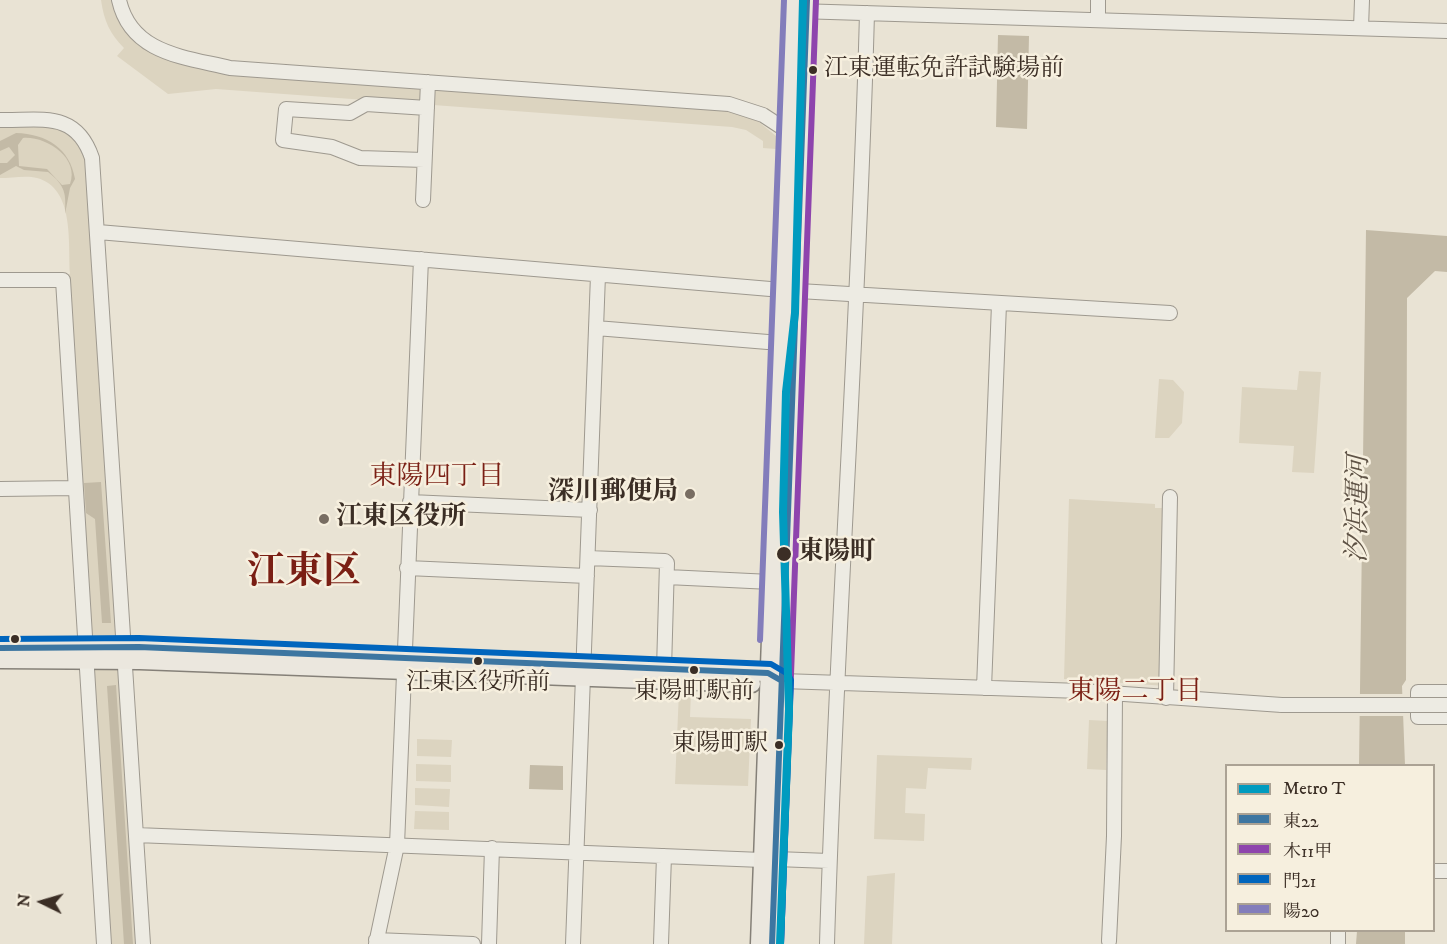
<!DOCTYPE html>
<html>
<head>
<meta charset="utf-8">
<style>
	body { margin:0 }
	#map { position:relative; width:1447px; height:944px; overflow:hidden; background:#e9e3d4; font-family:"IM FELL DW Pica","Noto Serif JP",serif }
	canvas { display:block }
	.legend { position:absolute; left:1225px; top:764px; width:210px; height:168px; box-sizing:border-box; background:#f6efde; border:2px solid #aba294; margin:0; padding:8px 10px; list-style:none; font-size:18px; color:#3b2e25 }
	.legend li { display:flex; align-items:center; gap:12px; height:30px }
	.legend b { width:30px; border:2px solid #aba294 }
	.north { position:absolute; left:12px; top:872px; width:60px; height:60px; -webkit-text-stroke:4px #f6efde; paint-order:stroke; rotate:275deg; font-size:16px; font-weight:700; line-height:24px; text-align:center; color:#3b2e25 }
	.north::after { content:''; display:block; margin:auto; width:21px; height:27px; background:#3b2e25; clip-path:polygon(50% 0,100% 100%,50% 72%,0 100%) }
</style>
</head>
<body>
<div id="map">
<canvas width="1447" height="944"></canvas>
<ul class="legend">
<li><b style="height:8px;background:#009bbf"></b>Metro T</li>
<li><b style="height:8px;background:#3d76a1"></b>東22</li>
<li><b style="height:8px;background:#8e44ad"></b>木11甲</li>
<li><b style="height:8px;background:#0065bd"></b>門21</li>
<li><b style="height:8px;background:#837dbb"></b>陽20</li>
</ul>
<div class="north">N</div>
</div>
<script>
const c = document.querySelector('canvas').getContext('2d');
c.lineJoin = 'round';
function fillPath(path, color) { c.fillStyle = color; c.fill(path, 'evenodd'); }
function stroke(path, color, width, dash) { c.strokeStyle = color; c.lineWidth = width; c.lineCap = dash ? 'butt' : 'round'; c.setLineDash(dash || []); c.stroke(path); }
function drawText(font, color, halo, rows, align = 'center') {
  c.font = font + ' "IM FELL DW Pica","Noto Serif JP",serif'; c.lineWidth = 5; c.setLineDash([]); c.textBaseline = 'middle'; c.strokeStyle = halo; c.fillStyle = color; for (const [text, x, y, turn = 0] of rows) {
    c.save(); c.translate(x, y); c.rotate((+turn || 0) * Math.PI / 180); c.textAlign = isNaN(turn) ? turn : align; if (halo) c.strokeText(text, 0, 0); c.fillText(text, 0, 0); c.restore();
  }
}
fillPath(new Path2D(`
	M 101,0 L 119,0 L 122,10 L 177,63 L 228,74 L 727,110 L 754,118 L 776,136 L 776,149 L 763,148 L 763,141 L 746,130 L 732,127 L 216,89 L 168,94 L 117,56 L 124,48 C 110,34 104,21 101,0 Z
	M 0,124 L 62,125 L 85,146 L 139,944 L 108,944 L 66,280 L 70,273 C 68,244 75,188 37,178 C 27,175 11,178 0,178 Z
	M 1299,371 L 1321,372 L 1314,473 L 1292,472 L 1294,446 L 1239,443 L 1242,387 L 1297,390 Z
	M 1159,379 L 1173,380 L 1184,392 L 1182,423 L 1169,438 L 1155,438 Z
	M 1069,499 L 1155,504 L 1155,508 L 1168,508 L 1166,686 L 1064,679 Z
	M 679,691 L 691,692 L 690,717 L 751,719 L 748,786 L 675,784 Z
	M 1089,720 L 1108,721 L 1106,770 L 1087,769 Z
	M 417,739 L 452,740 L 451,757 L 417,756 Z
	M 877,755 L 972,758 L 971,770 L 928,768 L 926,789 L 906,788 L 905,813 L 925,814 L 924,841 L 874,839 Z
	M 416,764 L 451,765 L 451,782 L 416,781 Z
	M 415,788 L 450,789 L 449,807 L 415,805 Z
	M 415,811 L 449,812 L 449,830 L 414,829 Z
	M 895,873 L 892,944 L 864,944 L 867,876 Z`), '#dcd4c0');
fillPath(new Path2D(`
	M 998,35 L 1029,36 L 1027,129 L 996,127 Z
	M 16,133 C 46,134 70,148 75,179 L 70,188 L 65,214 C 66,194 66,186 48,172 L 24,170 L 16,166 L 0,175 L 0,163 L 7,163 L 15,155 L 9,147 L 0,151 L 0,141 ZM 23,138 C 46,136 80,158 70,184 L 62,185 L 47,169 L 19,166 L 18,145 Z
	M 1366,230 L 1447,236 L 1447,272 L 1435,271 L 1407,298 L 1406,680 L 1402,686 L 1405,765 L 1359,766 Z
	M 101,482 L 111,623 L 102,623 L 95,519 L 86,513 L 84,483 Z
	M 116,685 L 133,944 L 124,944 L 107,686 Z
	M 530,765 L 563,766 L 563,790 L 529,789 Z
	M 1357,931 L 1405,931 L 1405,944 L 1356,944 Z`), '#c3baa6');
fillPath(new Path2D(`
	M 1357,694 L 1405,694 L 1405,716 L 1357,716 Z`), '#e9e3d4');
const minor = new Path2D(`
	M 119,0 C 131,54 185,57 230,68 L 729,104 L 763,115 L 795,136
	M 798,11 L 1447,31
	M 1098,20 L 1098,0
	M 1361,28 L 1362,0
	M 0,120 C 41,121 76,110 92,158 L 143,944
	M 424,160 L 360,158 L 332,147 L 283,140 L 286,109 L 350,113 L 366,104 L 427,108
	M 423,200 L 428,82
	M 98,232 L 782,290 L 1170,313
	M 0,280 L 63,280 L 104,944
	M 596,328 L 780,343
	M 0,489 L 74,488
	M 410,502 L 590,510
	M 588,558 L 665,561 L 667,563 L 664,669
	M 407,568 L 587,576
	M 667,577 L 771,582
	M 782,681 L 1081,691 L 1282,705
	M 984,688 L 999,304
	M 1447,692 L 1418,692 L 1418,717 L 1447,717
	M 1166,698 L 1170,497
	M 136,835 L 762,860
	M 776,859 L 829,861
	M 1434,871 L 1447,871
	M 376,940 L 473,944
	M 1109,941 L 1114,836 L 1115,694
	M 376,944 L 397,845 L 421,259
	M 489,944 L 492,848
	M 573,944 L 598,275
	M 661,944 L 664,856
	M 827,944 C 836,633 859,323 867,13
	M 1338,944 L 1338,930`);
const major = new Path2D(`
	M 0,648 L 139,647 L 768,673 L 777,678
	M 0,660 L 140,661 L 752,684
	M 759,944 L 793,0
	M 772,944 L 807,0`);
stroke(minor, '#9e998f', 16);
stroke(major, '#858078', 19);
stroke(minor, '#edebe3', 14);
stroke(major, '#ebe7de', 16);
const minorBridge = new Path2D(`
	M 1282,705 L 1447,705`);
stroke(minorBridge, '#9e998f', 16, []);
stroke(minorBridge, '#edebe3', 14);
stroke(new Path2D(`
	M 0,648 L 139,647 L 768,673 L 782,681
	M 772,944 L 807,0`), '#3d76a1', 6);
stroke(new Path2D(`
	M 781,944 L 816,0`), '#8e44ad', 6);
stroke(new Path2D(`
	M 0,639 L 139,638 L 771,664 L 788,674 L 791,680 L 781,944`), '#0065bd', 6);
stroke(new Path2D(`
	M 760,640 L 784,0`), '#837dbb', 6);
stroke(new Path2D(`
	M 780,944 L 789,709 L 783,512 L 786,392 L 795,313 L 803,0`), '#009bbf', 8);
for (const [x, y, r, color] of [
	[813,70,5,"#3b2e25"],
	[690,494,6,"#786d62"],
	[324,519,6,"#786d62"],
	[784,554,8,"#3b2e25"],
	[15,639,5,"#3b2e25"],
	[478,661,5,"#3b2e25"],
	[694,670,5,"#3b2e25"],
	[779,745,5,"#3b2e25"]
]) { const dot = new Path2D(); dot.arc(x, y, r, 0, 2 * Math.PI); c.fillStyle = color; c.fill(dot); stroke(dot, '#f6efde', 2); }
drawText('24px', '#3b2e25', '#f6efde', [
	["江東運転免許試験場前",824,70,"left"],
	["江東区役所前",478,684],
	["東陽町駅前",694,693],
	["東陽町駅",768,745,"right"]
]);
drawText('bold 26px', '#3b2e25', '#f6efde', [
	["深川郵便局",678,494],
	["江東区役所",336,519,"left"]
], 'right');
drawText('bold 26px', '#3b2e25', '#f6efde', [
	["東陽町",798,554]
], 'left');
drawText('27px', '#7a1f14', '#f6efde', [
	["東陽四丁目",437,478],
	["東陽二丁目",1135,693]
]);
drawText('italic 27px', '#5f5346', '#f6efde', [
	["汐浜運河",1360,509,-89]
]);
drawText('bold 38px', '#7a1f14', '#f6efde', [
	["江東区",304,575]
]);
</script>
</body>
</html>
